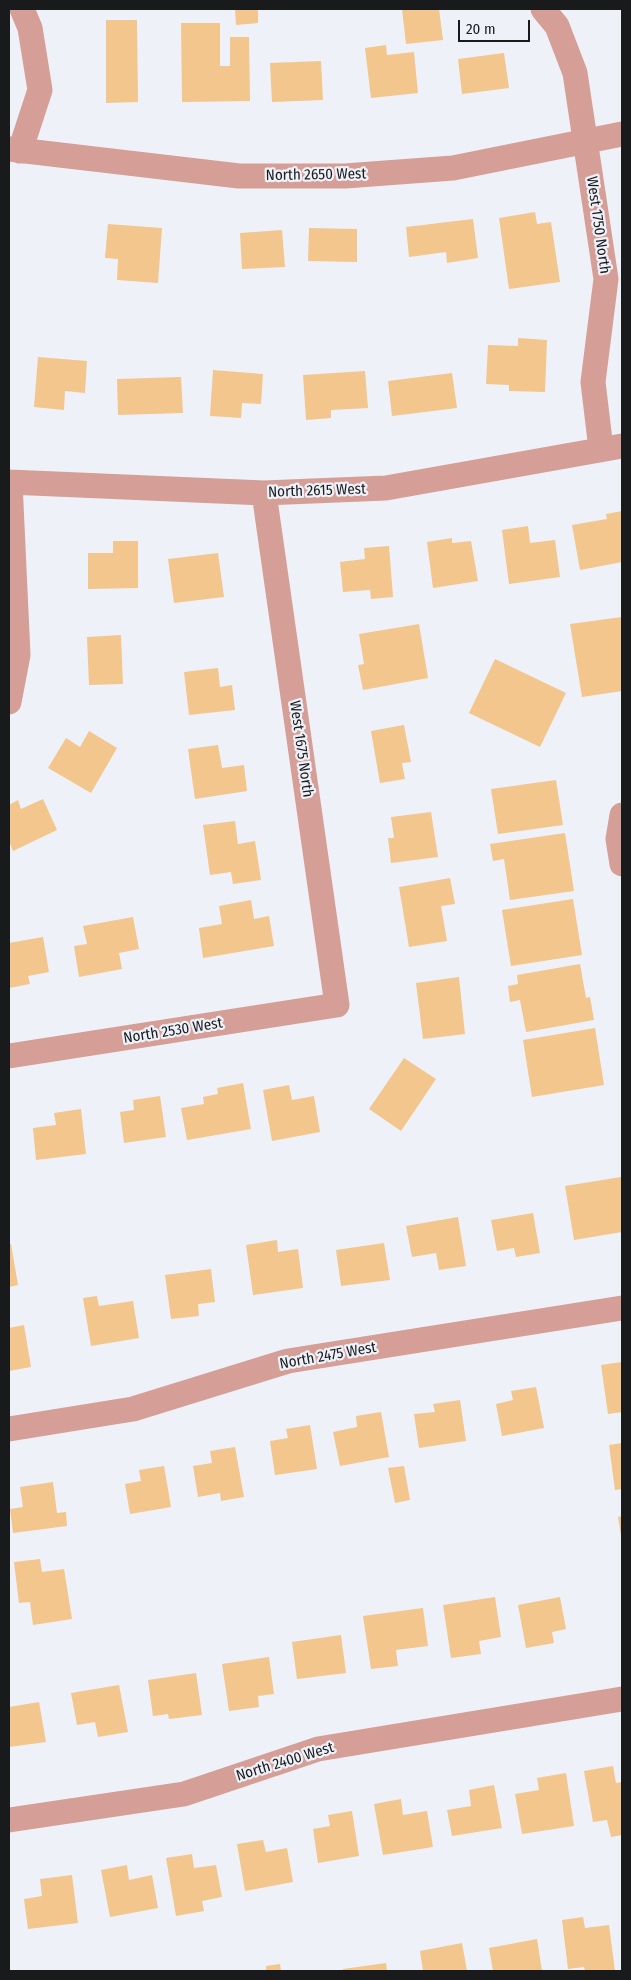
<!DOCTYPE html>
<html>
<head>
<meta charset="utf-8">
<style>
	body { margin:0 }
	#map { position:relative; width:631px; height:1980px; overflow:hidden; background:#eff1f8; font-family:"Fira Sans Condensed",sans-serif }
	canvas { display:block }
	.frame { position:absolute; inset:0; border:10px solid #191a1c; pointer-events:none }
	.scale { position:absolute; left:458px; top:20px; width:72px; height:22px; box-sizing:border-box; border:2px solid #191a1c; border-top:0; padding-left:6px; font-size:15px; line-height:18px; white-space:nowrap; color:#191a1c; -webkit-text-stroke:4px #eff1f8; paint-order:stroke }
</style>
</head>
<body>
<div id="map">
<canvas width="631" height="1980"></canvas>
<div class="frame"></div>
<div class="scale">20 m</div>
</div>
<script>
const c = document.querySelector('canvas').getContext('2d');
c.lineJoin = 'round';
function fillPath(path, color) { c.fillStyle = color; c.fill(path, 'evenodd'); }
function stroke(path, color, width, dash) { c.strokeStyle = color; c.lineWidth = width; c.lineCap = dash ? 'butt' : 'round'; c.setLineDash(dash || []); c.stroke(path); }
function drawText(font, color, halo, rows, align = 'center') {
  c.font = font + ' "Fira Sans Condensed",sans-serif'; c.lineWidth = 4.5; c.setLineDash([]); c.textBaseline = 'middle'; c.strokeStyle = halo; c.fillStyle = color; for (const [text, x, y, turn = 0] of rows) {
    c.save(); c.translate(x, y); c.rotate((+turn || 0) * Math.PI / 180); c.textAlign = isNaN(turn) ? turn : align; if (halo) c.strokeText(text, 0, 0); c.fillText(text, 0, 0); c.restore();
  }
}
fillPath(new Path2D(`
	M 235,9 L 258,9 L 258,23 L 236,25 Z
	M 402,9 L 439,9 L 443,40 L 406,44 Z
	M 106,20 L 137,20 L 138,102 L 106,103 Z
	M 181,23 L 220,23 L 220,66 L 230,66 L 230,37 L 249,37 L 250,101 L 182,102 Z
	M 386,45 L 387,55 L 414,52 L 418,93 L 371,98 L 365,48 Z
	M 504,53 L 509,88 L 462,94 L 458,59 Z
	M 321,61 L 323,100 L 272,102 L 270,63 Z
	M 535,212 L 537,224 L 551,222 L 560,282 L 509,289 L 499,218 Z
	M 473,219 L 478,258 L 447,263 L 446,252 L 409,257 L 406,227 Z
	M 108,224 L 162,228 L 158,283 L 117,280 L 118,259 L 105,258 Z
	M 309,228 L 357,229 L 357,262 L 308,261 Z
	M 282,230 L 285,267 L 242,269 L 240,233 Z
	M 518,338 L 547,340 L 545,392 L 509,391 L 509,385 L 486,384 L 488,345 L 518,346 Z
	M 38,357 L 87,361 L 85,393 L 65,391 L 64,410 L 34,407 Z
	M 213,370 L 263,374 L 261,404 L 242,403 L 241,418 L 210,416 Z
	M 365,371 L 368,408 L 331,410 L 331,418 L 306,420 L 303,375 Z
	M 452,373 L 457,408 L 392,416 L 388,381 Z
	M 181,377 L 183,413 L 118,415 L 117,379 Z
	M 622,511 L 622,562 L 580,570 L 572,525 L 607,519 L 606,514 Z
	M 528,526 L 530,543 L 555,540 L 560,577 L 509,584 L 502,530 Z
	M 452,538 L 452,543 L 471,541 L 478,581 L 433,588 L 427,542 Z
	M 113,541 L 138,541 L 138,588 L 88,589 L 88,553 L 113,553 Z
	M 389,546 L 393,597 L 371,599 L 370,590 L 343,592 L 340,562 L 365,559 L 364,548 Z
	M 218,553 L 224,597 L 174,603 L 168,559 Z
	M 622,617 L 622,691 L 582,697 L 570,624 Z
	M 419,624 L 428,678 L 363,690 L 358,665 L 364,664 L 359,634 Z
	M 121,635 L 123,684 L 89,685 L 87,637 Z
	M 495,659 L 566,693 L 540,747 L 469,713 Z
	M 218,668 L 220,687 L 232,685 L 235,710 L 189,715 L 184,672 Z
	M 404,725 L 411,762 L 402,763 L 405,779 L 380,783 L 371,731 Z
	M 89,731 L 117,748 L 91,793 L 48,768 L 66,738 L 80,747 Z
	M 218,745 L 222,768 L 244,765 L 247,791 L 195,799 L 188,749 Z
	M 556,780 L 563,825 L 498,834 L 491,789 Z
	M 43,799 L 57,830 L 13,851 L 9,841 L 9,805 L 18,800 L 21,809 Z
	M 431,812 L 438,857 L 391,863 L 388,838 L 394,838 L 391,817 Z
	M 235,821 L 238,844 L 255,841 L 261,880 L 233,884 L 231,872 L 210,875 L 203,825 Z
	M 565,833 L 574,891 L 510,900 L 504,859 L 493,861 L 490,844 Z
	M 450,878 L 455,904 L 441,906 L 447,941 L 409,947 L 399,887 Z
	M 573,899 L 582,955 L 511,966 L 502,910 Z
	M 251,900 L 254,919 L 269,916 L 274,946 L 203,958 L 199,928 L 222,924 L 219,906 Z
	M 133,917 L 139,949 L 119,953 L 122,969 L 79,977 L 74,946 L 87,944 L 83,926 Z
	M 43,937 L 49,972 L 28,976 L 30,984 L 9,988 L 9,943 Z
	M 580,964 L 586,998 L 590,997 L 594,1020 L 526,1032 L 520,1000 L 510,1002 L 508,986 L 518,984 L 517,975 Z
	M 459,977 L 465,1034 L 423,1039 L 416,983 Z
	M 595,1028 L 604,1085 L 532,1097 L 523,1040 Z
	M 404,1058 L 436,1079 L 401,1131 L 369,1109 Z
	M 243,1083 L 251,1129 L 187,1140 L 181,1108 L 204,1104 L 203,1097 L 218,1094 L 217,1088 Z
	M 289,1085 L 292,1100 L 314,1096 L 320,1132 L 272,1141 L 263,1090 Z
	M 160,1096 L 166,1137 L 124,1143 L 120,1112 L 134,1110 L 133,1100 Z
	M 81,1109 L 86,1154 L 36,1160 L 33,1128 L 56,1125 L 54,1113 Z
	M 621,1177 L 622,1232 L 574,1240 L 565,1186 Z
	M 533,1213 L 540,1253 L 516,1257 L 514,1248 L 497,1251 L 491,1220 Z
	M 458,1217 L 466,1266 L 439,1270 L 436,1253 L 412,1257 L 406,1226 Z
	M 277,1240 L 278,1252 L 298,1249 L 303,1288 L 253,1295 L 246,1245 Z
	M 384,1243 L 390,1280 L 341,1286 L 336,1250 Z
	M 9,1244 L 11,1244 L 18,1285 L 9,1287 Z
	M 211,1269 L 215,1302 L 198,1304 L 199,1316 L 171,1319 L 165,1275 Z
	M 97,1296 L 99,1306 L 133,1301 L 139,1338 L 91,1346 L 83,1298 Z
	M 24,1325 L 31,1367 L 9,1371 L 9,1328 Z
	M 622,1362 L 622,1412 L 608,1414 L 601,1365 Z
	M 536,1387 L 544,1428 L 502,1436 L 496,1404 L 513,1400 L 511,1391 Z
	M 460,1400 L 466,1441 L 419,1448 L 414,1414 L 435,1412 L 433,1404 Z
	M 381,1412 L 389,1457 L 340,1466 L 333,1432 L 357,1427 L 356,1416 Z
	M 310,1425 L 317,1469 L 275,1475 L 270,1441 L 288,1438 L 286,1429 Z
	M 622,1443 L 622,1489 L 615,1490 L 609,1445 Z
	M 235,1447 L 244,1497 L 221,1501 L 220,1493 L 198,1497 L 193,1466 L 212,1463 L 210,1451 Z
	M 164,1466 L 171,1507 L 130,1514 L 125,1484 L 141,1481 L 139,1470 Z
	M 404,1466 L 410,1500 L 395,1503 L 388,1468 Z
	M 53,1482 L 57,1513 L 66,1512 L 67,1526 L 13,1533 L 10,1509 L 23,1507 L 20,1487 Z
	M 622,1516 L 622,1536 L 621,1536 L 618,1517 Z
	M 40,1559 L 42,1572 L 64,1569 L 72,1619 L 33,1625 L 30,1602 L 19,1603 L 14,1562 Z
	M 495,1597 L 501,1637 L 479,1641 L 481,1654 L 451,1658 L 443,1605 Z
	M 560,1597 L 566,1629 L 552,1632 L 554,1643 L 526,1648 L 518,1605 Z
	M 423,1608 L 428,1646 L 396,1650 L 398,1666 L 371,1669 L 363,1616 Z
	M 341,1635 L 346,1673 L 297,1679 L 292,1642 Z
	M 269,1657 L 274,1694 L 258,1696 L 259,1707 L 229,1711 L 222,1664 Z
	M 196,1673 L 202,1715 L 169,1719 L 168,1714 L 153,1716 L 148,1680 Z
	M 119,1685 L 128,1732 L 98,1737 L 95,1722 L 77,1725 L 71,1693 Z
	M 39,1702 L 46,1742 L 9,1747 L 9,1707 Z
	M 613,1766 L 616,1783 L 622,1782 L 622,1835 L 611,1837 L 607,1820 L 593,1822 L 584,1771 Z
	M 566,1773 L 574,1826 L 522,1834 L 515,1794 L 539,1790 L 537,1778 Z
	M 494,1785 L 502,1828 L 452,1836 L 447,1810 L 471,1806 L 469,1790 Z
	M 401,1799 L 403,1815 L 427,1811 L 433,1847 L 383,1855 L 374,1804 Z
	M 352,1811 L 359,1856 L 318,1863 L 313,1829 L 330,1826 L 328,1815 Z
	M 263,1840 L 266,1852 L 287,1848 L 293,1882 L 245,1891 L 237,1844 Z
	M 192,1854 L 194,1868 L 216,1865 L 222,1897 L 202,1901 L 204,1911 L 176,1916 L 166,1858 Z
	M 127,1865 L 129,1880 L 152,1875 L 158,1908 L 110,1917 L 101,1870 Z
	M 72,1875 L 78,1923 L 28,1929 L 24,1899 L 42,1896 L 40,1879 Z
	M 583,1917 L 585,1928 L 609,1925 L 615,1971 L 585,1971 L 584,1967 L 568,1969 L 562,1920 Z
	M 537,1939 L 542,1971 L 493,1971 L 489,1948 Z
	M 462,1943 L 467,1971 L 423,1971 L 420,1951 Z
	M 386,1963 L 387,1971 L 343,1971 L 343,1969 Z
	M 280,1964 L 281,1971 L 266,1971 L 266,1966 Z`), '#f2c68d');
stroke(new Path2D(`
	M 543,9 L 557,26 L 575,73 L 606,279 L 593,382 L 601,449
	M 9,149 L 239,176 L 345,176 L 453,168 L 622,134
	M 20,151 L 40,90 L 30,28 L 22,9
	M 9,482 L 264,493 L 386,488 L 622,446
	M 9,702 L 18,655 L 10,482
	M 622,815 L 618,839 L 622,864
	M 9,1056 L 337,1005 L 264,493
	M 9,1429 L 133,1409 L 288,1361 L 622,1308
	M 9,1820 L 184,1794 L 318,1749 L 622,1699`), '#d59e96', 25);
drawText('15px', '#191a1c', '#eff1f8', [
	["North 2650 West",316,175,-1],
	["West 1750 North",598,225,82],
	["North 2615 West",317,491,-2],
	["West 1675 North",301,749,82],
	["North 2530 West",173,1031,-9],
	["North 2475 West",328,1356,-10],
	["North 2400 West",285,1762,-17]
]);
</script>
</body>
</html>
